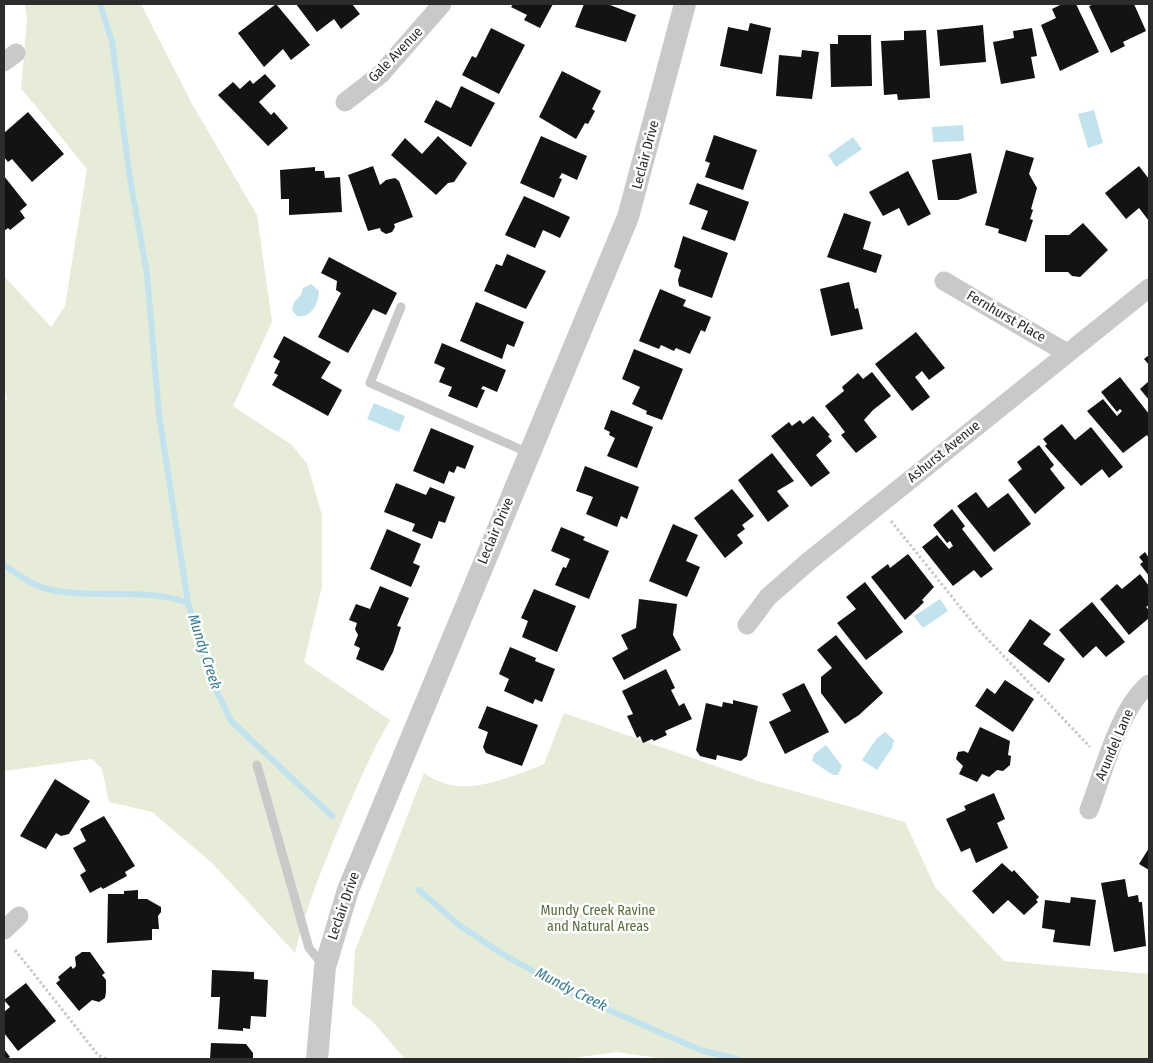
<!DOCTYPE html>
<html>
<head>
<meta charset="utf-8">
<style>
	body { margin:0 }
	#map { position:relative; width:1153px; height:1063px; overflow:hidden; background:#fff; font-family:"Fira Sans Condensed",sans-serif }
	canvas { display:block }
	.frame { position:absolute; inset:0; border:5px solid #2c2c2c; pointer-events:none }
</style>
</head>
<body>
<div id="map">
<canvas width="1153" height="1063"></canvas>
<div class="frame"></div>
</div>
<script>
const c = document.querySelector('canvas').getContext('2d');
c.lineJoin = 'round';
function fillPath(path, color) { c.fillStyle = color; c.fill(path, 'evenodd'); }
function stroke(path, color, width, dash) { c.strokeStyle = color; c.lineWidth = width; c.lineCap = dash ? 'butt' : 'round'; c.setLineDash(dash || []); c.stroke(path); }
function drawText(font, color, halo, rows, align = 'center') {
  c.font = font + ' "Fira Sans Condensed",sans-serif'; c.lineWidth = 5; c.setLineDash([]); c.textBaseline = 'middle'; c.strokeStyle = halo; c.fillStyle = color; for (const [text, x, y, turn = 0] of rows) {
    c.save(); c.translate(x, y); c.rotate((+turn || 0) * Math.PI / 180); c.textAlign = isNaN(turn) ? turn : align; if (halo) c.strokeText(text, 0, 0); c.fillText(text, 0, 0); c.restore();
  }
}
fillPath(new Path2D(`
	M 25,4 L 141,4 L 192,104 L 257,215 L 272,322 L 233,406 L 292,445 L 307,464 L 322,515 L 322,586 L 304,662 L 390,720 C 370,755 354,793 338,830 C 321,871 305,910 295,953 L 213,864 L 152,812 L 109,802 L 102,769 L 92,759 L 4,771 L 4,401 L 7,399 L 4,388 L 4,276 L 51,327 L 65,306 L 87,169 L 21,88 L 27,20 Z
	M 564,713 L 758,781 L 905,822 L 935,887 L 1004,961 L 1149,974 L 1149,1059 L 664,1059 L 617,1052 L 567,1059 L 405,1059 L 373,1022 L 352,1005 L 352,999 L 355,951 L 424,773 C 429,776 435,780 441,782 C 470,795 517,775 544,764 Z`), '#e6ecd8');
fillPath(new Path2D(`
	M 1094,110 L 1103,143 L 1088,148 L 1078,114 Z
	M 963,125 L 964,141 L 933,142 L 932,127 Z
	M 853,137 L 862,149 L 836,167 L 828,155 Z
	M 311,284 L 319,291 C 319,303 311,319 297,316 L 292,310 L 294,302 L 301,295 L 303,288 Z
	M 374,403 L 405,416 L 399,432 L 367,419 Z
	M 940,599 L 948,611 L 923,628 L 914,616 Z
	M 885,732 L 894,740 L 892,748 L 877,770 L 862,760 L 877,738 Z
	M 826,745 L 842,766 L 838,775 L 833,775 L 812,761 L 814,754 Z`), '#c2e3ee');
stroke(new Path2D(`
	M 100,4 L 112,42 L 130,179 L 147,274 L 159,415 L 188,603 L 211,679 L 231,721 L 332,816
	M 4,565 C 16,573 30,584 44,588 C 92,601 142,586 188,603
	M 419,890 L 459,925 L 501,953 L 579,997 L 703,1051 L 738,1059`), '#c2e3ee', 6);
fillPath(new Path2D(`
	M 276,4 L 310,45 L 291,60 L 283,49 L 264,67 L 238,33 Z
	M 296,4 L 352,4 L 360,14 L 341,29 L 334,19 L 317,32 Z
	M 513,4 L 553,4 L 540,28 L 524,20 L 527,15 L 511,7 Z
	M 584,4 L 610,4 L 610,5 L 636,15 L 626,42 L 575,27 Z
	M 1062,4 L 1076,4 L 1099,52 L 1060,71 L 1041,25 L 1056,18 L 1052,9 Z
	M 1095,4 L 1134,4 L 1146,31 L 1123,42 L 1125,46 L 1111,53 L 1089,6 Z
	M 750,23 L 771,28 L 762,74 L 720,66 L 728,27 L 748,31 Z
	M 983,25 L 986,62 L 940,66 L 937,30 Z
	M 491,28 L 525,45 L 499,94 L 462,75 L 472,56 L 476,58 Z
	M 1032,28 L 1037,56 L 1031,57 L 1035,78 L 1001,84 L 993,42 L 1014,38 L 1013,31 Z
	M 926,30 L 930,98 L 898,100 L 897,94 L 884,95 L 881,41 L 904,40 L 904,31 Z
	M 838,35 L 871,35 L 872,86 L 831,87 L 830,44 L 838,44 Z
	M 802,50 L 819,52 L 812,99 L 776,96 L 779,55 L 801,57 Z
	M 562,71 L 601,91 L 592,109 L 595,111 L 588,124 L 585,123 L 576,139 L 539,117 Z
	M 265,74 L 276,86 L 259,102 L 271,115 L 274,112 L 288,128 L 268,146 L 218,95 L 233,82 L 240,89 L 250,80 L 253,84 Z
	M 461,86 L 495,103 L 471,147 L 424,122 L 436,100 L 451,108 Z
	M 28,112 L 64,154 L 32,182 L 12,159 L 8,162 L 4,157 L 4,133 Z
	M 714,135 L 757,150 L 743,190 L 705,177 L 710,163 L 705,161 Z
	M 438,136 L 467,163 L 454,182 L 448,183 L 436,195 L 391,155 L 405,138 L 422,154 Z
	M 541,136 L 587,156 L 577,180 L 562,173 L 559,178 L 562,179 L 554,198 L 520,183 Z
	M 1006,150 L 1034,158 L 1029,174 L 1037,188 L 1031,209 L 1033,210 L 1030,219 L 1033,220 L 1026,242 L 998,233 L 999,229 L 985,225 Z
	M 971,153 L 977,193 L 958,200 L 938,200 L 932,160 Z
	M 373,166 L 380,185 L 386,180 L 395,178 L 399,181 L 413,217 L 394,224 L 395,227 L 392,232 L 386,234 L 381,231 L 380,228 L 368,231 L 348,175 Z
	M 1139,166 L 1149,179 L 1149,221 L 1139,208 L 1126,219 L 1105,193 Z
	M 315,167 L 315,171 L 324,171 L 325,178 L 340,177 L 342,212 L 289,215 L 289,199 L 281,199 L 280,170 Z
	M 908,171 L 931,214 L 908,226 L 899,208 L 883,216 L 869,192 Z
	M 4,176 L 27,205 L 20,211 L 25,218 L 10,230 L 8,228 L 4,231 Z
	M 697,183 L 749,202 L 735,241 L 701,229 L 708,211 L 689,204 Z
	M 524,196 L 570,217 L 560,238 L 543,230 L 535,248 L 505,235 Z
	M 844,213 L 871,222 L 863,249 L 882,255 L 876,273 L 827,257 Z
	M 1083,223 L 1108,250 L 1080,277 L 1072,276 L 1068,272 L 1045,272 L 1045,235 L 1069,235 Z
	M 683,236 L 728,253 L 712,298 L 679,286 L 678,280 L 681,270 L 674,267 Z
	M 507,254 L 546,271 L 526,309 L 484,291 L 496,264 L 502,266 Z
	M 329,257 L 397,293 L 386,315 L 373,309 L 348,353 L 318,337 L 341,293 L 336,290 L 337,281 L 321,273 Z
	M 849,282 L 855,309 L 858,308 L 863,329 L 831,336 L 820,289 Z
	M 660,289 L 686,300 L 683,306 L 711,317 L 705,332 L 701,330 L 690,354 L 676,348 L 674,351 L 661,345 L 659,349 L 639,341 Z
	M 476,302 L 524,322 L 514,347 L 507,344 L 502,359 L 460,341 Z
	M 916,332 L 945,368 L 929,380 L 922,371 L 915,377 L 930,397 L 912,411 L 875,364 Z
	M 284,336 L 331,362 L 321,378 L 342,390 L 328,416 L 272,385 L 278,375 L 274,373 L 280,361 L 273,357 Z
	M 442,343 L 506,370 L 497,392 L 483,386 L 481,389 L 485,390 L 477,408 L 448,396 L 452,387 L 439,382 L 445,368 L 434,363 Z
	M 634,349 L 683,369 L 662,420 L 646,414 L 647,411 L 632,404 L 640,387 L 622,379 Z
	M 1149,355 L 1149,365 L 1144,359 Z
	M 872,372 L 891,396 L 873,410 L 864,420 L 877,437 L 856,453 L 841,435 L 845,432 L 825,406 L 844,391 L 842,387 L 858,373 L 863,379 Z
	M 1120,377 L 1149,414 L 1149,439 L 1147,435 L 1123,453 L 1087,411 L 1103,399 L 1117,416 L 1122,411 L 1120,409 L 1117,412 L 1101,392 Z
	M 1149,381 L 1149,400 L 1140,389 Z
	M 611,410 L 653,427 L 637,468 L 607,456 L 615,438 L 609,435 L 610,432 L 604,429 Z
	M 813,416 L 830,435 L 828,436 L 832,441 L 816,455 L 830,473 L 811,487 L 771,436 L 789,422 L 792,426 L 800,420 L 803,424 Z
	M 1062,424 L 1075,440 L 1091,427 L 1123,467 L 1109,478 L 1102,469 L 1081,486 L 1045,446 L 1047,444 L 1043,439 Z
	M 431,428 L 474,446 L 465,469 L 457,466 L 454,473 L 449,471 L 444,484 L 413,471 Z
	M 1039,445 L 1054,465 L 1050,469 L 1065,488 L 1035,514 L 1008,480 L 1022,469 L 1017,462 Z
	M 772,453 L 794,481 L 777,491 L 789,506 L 768,522 L 738,480 Z
	M 585,466 L 639,487 L 627,519 L 621,516 L 617,527 L 586,514 L 593,497 L 576,491 Z
	M 396,483 L 426,495 L 430,487 L 455,497 L 445,523 L 439,521 L 432,539 L 412,531 L 415,524 L 384,512 Z
	M 732,489 L 754,516 L 742,525 L 745,529 L 737,535 L 743,543 L 725,558 L 694,518 Z
	M 976,492 L 988,508 L 1008,493 L 1031,524 L 994,552 L 957,506 Z
	M 952,509 L 965,526 L 962,529 L 993,569 L 981,578 L 974,570 L 953,586 L 922,547 L 937,535 L 949,549 L 953,546 L 950,541 L 947,543 L 933,525 Z
	M 673,524 L 698,535 L 686,561 L 700,567 L 687,597 L 649,581 Z
	M 561,527 L 585,537 L 583,540 L 609,551 L 589,599 L 555,585 L 563,567 L 566,568 L 570,559 L 551,551 Z
	M 387,529 L 421,544 L 413,563 L 420,566 L 411,587 L 370,569 Z
	M 1145,552 L 1149,558 L 1149,576 L 1140,564 L 1143,562 L 1139,557 Z
	M 908,554 L 934,587 L 922,600 L 924,602 L 917,609 L 905,620 L 871,577 L 888,564 L 890,568 Z
	M 1140,574 L 1149,586 L 1149,605 L 1146,607 L 1149,610 L 1149,618 L 1129,635 L 1100,599 L 1117,584 L 1122,589 Z
	M 865,582 L 903,632 L 866,660 L 837,623 L 856,609 L 846,597 Z
	M 380,586 L 409,598 L 397,626 L 401,627 L 393,652 L 383,671 L 356,659 L 360,648 L 354,645 L 358,635 L 355,629 L 357,623 L 349,620 L 356,604 L 370,609 Z
	M 534,589 L 576,606 L 557,652 L 522,637 L 528,621 L 521,618 Z
	M 639,599 L 677,604 L 673,635 L 681,650 L 624,680 L 612,658 L 628,649 L 621,635 L 636,628 Z
	M 1092,602 L 1125,642 L 1106,657 L 1096,646 L 1083,658 L 1059,630 Z
	M 1030,619 L 1051,634 L 1043,644 L 1065,659 L 1049,683 L 1008,651 Z
	M 836,635 L 883,693 L 859,715 L 845,724 L 821,693 L 821,677 L 832,668 L 817,650 Z
	M 510,647 L 536,658 L 535,661 L 555,669 L 542,702 L 535,699 L 533,704 L 504,691 L 509,679 L 499,674 Z
	M 666,669 L 675,688 L 671,690 L 679,706 L 684,703 L 692,719 L 665,731 L 667,735 L 654,741 L 652,739 L 643,743 L 640,736 L 637,738 L 627,716 L 633,714 L 622,691 Z
	M 1005,680 L 1034,699 L 1013,732 L 975,706 L 987,688 L 995,694 Z
	M 804,683 L 829,732 L 785,754 L 769,722 L 791,711 L 782,694 Z
	M 733,700 L 758,706 L 747,756 L 741,761 L 717,755 L 716,760 L 700,756 L 696,750 L 706,703 L 722,707 L 723,702 L 733,704 Z
	M 487,706 L 538,725 L 522,766 L 486,753 L 483,747 L 488,732 L 478,728 Z
	M 980,727 L 1010,741 L 1008,755 L 1011,756 L 1010,765 L 1003,771 L 997,770 L 989,777 L 982,774 L 977,782 L 959,774 L 963,766 L 956,759 L 958,752 L 964,751 L 968,753 Z
	M 55,779 L 90,801 L 69,834 L 61,836 L 56,833 L 46,849 L 20,836 Z
	M 994,793 L 1005,819 L 997,823 L 1008,848 L 976,863 L 970,848 L 961,852 L 946,819 L 966,810 L 964,806 Z
	M 104,816 L 135,866 L 125,872 L 127,876 L 103,889 L 101,887 L 90,893 L 80,875 L 86,871 L 73,848 L 86,841 L 80,829 Z
	M 1149,848 L 1149,870 L 1139,864 Z
	M 1002,863 L 1012,872 L 1014,870 L 1039,897 L 1036,900 L 1038,902 L 1024,915 L 1008,900 L 993,914 L 972,891 Z
	M 1125,879 L 1128,897 L 1138,895 L 1139,902 L 1142,902 L 1146,946 L 1114,952 L 1101,883 Z
	M 138,890 L 138,899 L 147,899 L 161,907 L 161,912 L 158,916 L 159,929 L 152,929 L 152,940 L 107,943 L 108,894 L 124,894 L 124,891 Z
	M 1071,897 L 1096,900 L 1090,946 L 1053,942 L 1055,930 L 1042,928 L 1045,900 L 1070,903 Z
	M 82,952 L 90,952 L 105,973 L 102,975 L 106,980 L 106,992 L 105,998 L 99,1002 L 92,1000 L 79,1011 L 56,983 L 60,980 L 58,977 L 71,966 L 73,969 L 76,966 L 75,957 Z
	M 212,970 L 254,972 L 254,979 L 268,980 L 266,1017 L 251,1016 L 250,1029 L 243,1028 L 243,1031 L 218,1029 L 220,997 L 211,997 Z
	M 26,983 L 56,1021 L 18,1051 L 4,1033 L 4,1012 L 10,1007 L 4,1000 Z
	M 211,1043 L 246,1044 L 253,1053 L 253,1059 L 210,1059 Z
	M 4,1049 L 10,1057 L 7,1059 L 4,1059 Z`), '#131313');
stroke(new Path2D(`
	M 891,521 L 977,628 L 1090,747
	M 15,950 L 98,1055 L 106,1059`), '#c9c9c9', 3, [2.5, 2.5]);
stroke(new Path2D(`
	M 401,307 L 370,383 L 529,453
	M 257,765 L 309,948 L 323,965`), '#c9c9c9', 9);
stroke(new Path2D(`
	M 4,62 L 16,53
	M 345,102 L 381,74 L 442,4
	M 944,281 L 1067,353
	M 747,625 L 768,597 L 809,561 L 1149,288
	M 1089,810 C 1103,774 1119,708 1149,684
	M 4,930 L 19,916`), '#c9c9c9', 19);
stroke(new Path2D(`
	M 317,1059 L 325,967 L 348,890 L 628,217 L 685,4`), '#c9c9c9', 22);
drawText('14px', '#2c2c2c', '#fff', [
	["Gale Avenue",396,55,-46],
	["Leclair Drive",646,155,-75],
	["Fernhurst Place",1006,317,30],
	["Ashurst Avenue",944,452,-39],
	["Leclair Drive",496,531,-67],
	["Arundel Lane",1115,745,-67],
	["Leclair Drive",344,906,-71]
]);
drawText('14px', '#576c36', '#fff', [
	["Mundy Creek Ravine",598,911],
	["and Natural Areas",598,927]
]);
drawText('italic 15px', '#337e95', '#fff', [
	["Mundy Creek",204,652,72],
	["Mundy Creek",571,990,27]
]);
</script>
</body>
</html>
